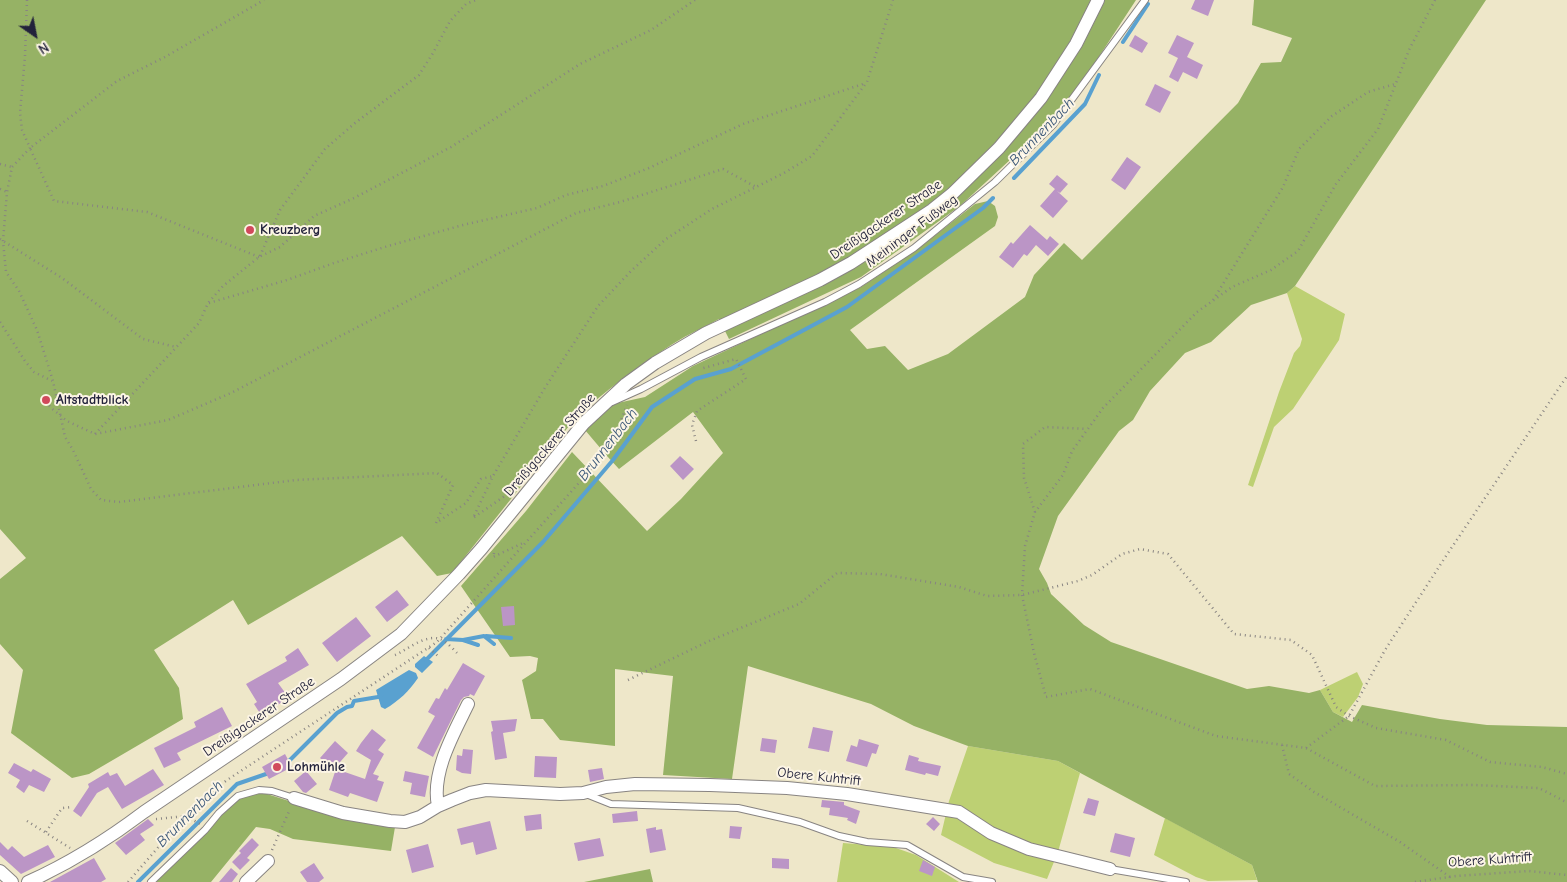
<!DOCTYPE html>
<html>
<head>
<meta charset="utf-8">
<style>
	body { margin:0 }
	#map { position:relative; width:1567px; height:882px; overflow:hidden; background:#eee7c9; font-family:"Comic Neue",sans-serif }
	canvas { display:block }
	.north { position:absolute; left:10px; top:10px; width:50px; height:50px; -webkit-text-stroke:4px #fcf5e5; paint-order:stroke; rotate:147deg; font-size:14px; font-weight:700; line-height:20px; text-align:center; color:#22223b }
	.north::after { content:''; display:block; margin:auto; width:18px; height:22px; background:#22223b; clip-path:polygon(50% 0,100% 100%,50% 72%,0 100%) }
</style>
</head>
<body>
<div id="map">
<canvas width="1567" height="882"></canvas>
<div class="north">N</div>
</div>
<script>
const c = document.querySelector('canvas').getContext('2d');
c.lineJoin = 'round';
function fillPath(path, color) { c.fillStyle = color; c.fill(path, 'evenodd'); }
function stroke(path, color, width, dash) { c.strokeStyle = color; c.lineWidth = width; c.lineCap = dash ? 'butt' : 'round'; c.setLineDash(dash || []); c.stroke(path); }
function drawText(font, color, halo, rows, align = 'center') {
  c.font = font + ' "Comic Neue",sans-serif'; c.lineWidth = 4; c.setLineDash([]); c.textBaseline = 'middle'; c.strokeStyle = halo; c.fillStyle = color; for (const [text, x, y, turn = 0] of rows) {
    c.save(); c.translate(x, y); c.rotate((+turn || 0) * Math.PI / 180); c.textAlign = isNaN(turn) ? turn : align; if (halo) c.strokeText(text, 0, 0); c.fillText(text, 0, 0); c.restore();
  }
}
fillPath(new Path2D(`
	M 1295,286 L 1345,314 L 1339,340 L 1293,409 L 1274,427 L 1253,487 L 1248,485 L 1279,392 L 1294,353 L 1300,346 L 1302,339 L 1287,293 Z
	M 1357,672 L 1363,684 L 1358,697 L 1343,717 L 1333,712 L 1320,690 Z
	M 968,746 L 1058,761 L 1080,773 L 1058,852 L 1047,879 L 994,863 L 941,835 L 949,801 Z
	M 1165,818 L 1252,865 L 1257,880 L 1208,881 L 1196,877 L 1154,855 Z
	M 843,843 L 893,847 L 916,855 L 959,882 L 837,882 Z`), '#bdd073');
fillPath(new Path2D(`
	M 0,0 L 1136,0 L 1085,78 L 1050,123 L 960,206 L 861,277 L 729,339 L 719,319 C 701,329 682,337 665,349 C 634,369 605,392 577,416 L 452,573 L 437,576 L 402,536 L 248,625 L 233,600 L 154,650 L 179,688 L 183,719 L 89,774 L 72,778 L 11,733 L 23,670 L 0,644 L 0,579 L 26,558 L 0,529 Z
	M 1254,0 L 1486,0 L 1295,286 L 1287,293 L 1251,305 L 1211,342 L 1185,353 L 1150,391 L 1133,420 L 1119,431 L 1058,516 L 1039,569 L 1047,583 L 1051,594 L 1084,625 L 1111,642 L 1247,689 L 1269,686 L 1309,693 L 1320,690 L 1333,712 L 1352,722 L 1362,705 L 1440,719 L 1487,725 L 1567,727 L 1567,882 L 1258,882 L 1252,865 L 1058,761 L 968,746 L 914,726 L 871,704 L 748,666 L 732,779 L 663,775 L 673,676 L 615,669 L 615,746 L 560,740 L 543,719 L 531,719 L 522,680 L 536,671 L 538,658 L 530,656 L 510,657 L 461,586 L 526,511 L 572,452 L 647,531 L 681,499 L 723,453 L 693,412 L 619,469 L 607,456 L 585,430 L 613,404 L 645,397 L 693,366 L 861,287 L 915,251 L 975,204 L 988,201 L 995,206 L 998,217 L 995,226 L 850,330 L 867,349 L 885,346 L 908,370 L 948,354 L 1025,297 L 1034,275 L 1064,243 L 1082,260 L 1238,103 L 1261,63 L 1281,62 L 1292,38 L 1252,25 Z
	M 264,793 L 317,810 L 395,827 L 391,851 L 293,839 L 270,829 L 256,827 L 211,882 L 156,882 L 210,828 L 225,810 L 238,800 L 249,795 Z
	M 650,869 L 653,882 L 584,882 Z`), '#96b265');
fillPath(new Path2D(`
	M 424,656 L 433,662 L 422,673 L 415,667 L 415,664 Z
	M 409,670 L 416,673 L 418,678 C 409,691 399,701 385,709 L 381,707 L 376,690 Z`), '#59a1d0');
stroke(new Path2D(`
	M 1123,42 L 1148,4
	M 1014,178 L 1085,104 L 1099,75
	M 486,636 L 511,638
	M 446,639 L 463,640 L 478,645
	M 463,640 L 484,636 L 494,644
	M 426,660 L 543,542 L 613,460 L 652,407 L 695,379 L 731,369 L 847,307 L 983,208 L 993,198
	M 289,761 L 337,713 L 347,707 L 352,706 L 354,701 L 378,697 L 381,695
	M 138,882 L 237,784 L 266,774`), '#59a1d0', 4);
fillPath(new Path2D(`
	M 1195,0 L 1214,0 L 1208,16 L 1191,9 Z
	M 1135,35 L 1148,43 L 1142,53 L 1129,46 Z
	M 1177,35 L 1194,43 L 1187,57 L 1203,65 L 1197,79 L 1183,72 L 1178,82 L 1169,77 L 1178,58 L 1168,53 Z
	M 1155,84 L 1171,92 L 1160,113 L 1145,105 Z
	M 1127,157 L 1141,167 L 1125,190 L 1111,180 Z
	M 1057,175 L 1068,184 L 1060,193 L 1057,191 L 1068,201 L 1053,218 L 1040,206 L 1055,189 L 1049,184 Z
	M 1030,225 L 1047,240 L 1050,236 L 1059,244 L 1048,256 L 1036,245 L 1027,256 L 1024,254 L 1013,268 L 999,257 L 1011,242 L 1013,244 Z
	M 680,456 L 694,469 L 683,480 L 670,466 Z
	M 397,590 L 409,605 L 387,622 L 375,607 Z
	M 514,606 L 515,625 L 503,626 L 501,607 Z
	M 356,617 L 371,636 L 337,662 L 322,643 Z
	M 298,648 L 309,665 L 278,683 L 289,698 L 261,715 L 254,704 L 257,702 L 246,684 L 287,661 L 285,657 Z
	M 463,663 L 485,676 L 474,696 L 470,694 L 469,696 L 464,697 L 461,700 L 433,757 L 417,748 L 435,716 L 428,712 L 436,698 L 439,699 L 445,688 L 447,690 Z
	M 222,707 L 232,726 L 177,753 L 181,760 L 164,768 L 154,748 L 196,727 L 194,722 Z
	M 517,719 L 515,731 L 503,733 L 507,758 L 495,760 L 491,732 L 493,731 L 491,721 Z
	M 813,727 L 833,731 L 829,752 L 808,748 Z
	M 372,729 L 386,740 L 378,750 L 384,754 L 373,774 L 379,776 L 377,780 L 384,782 L 377,802 L 350,793 L 348,797 L 329,790 L 336,769 L 365,779 L 371,760 L 356,751 L 361,743 Z
	M 762,738 L 777,740 L 775,753 L 760,751 Z
	M 859,739 L 879,745 L 876,754 L 872,753 L 867,767 L 846,761 L 851,745 L 857,747 Z
	M 335,741 L 348,753 L 333,770 L 320,758 Z
	M 463,749 L 473,750 L 471,774 L 462,773 L 456,770 L 457,755 L 462,756 Z
	M 285,754 L 292,767 L 269,779 L 262,767 Z
	M 909,755 L 919,758 L 918,761 L 941,766 L 938,776 L 926,773 L 925,775 L 905,770 Z
	M 535,756 L 557,757 L 556,778 L 534,777 Z
	M 14,763 L 31,772 L 33,769 L 51,779 L 44,792 L 29,785 L 24,793 L 16,787 L 20,780 L 8,773 Z
	M 602,768 L 604,779 L 590,782 L 588,770 Z
	M 153,769 L 164,785 L 122,809 L 108,787 L 97,793 L 81,817 L 73,811 L 89,787 L 88,784 L 108,772 L 110,776 L 117,773 L 125,786 Z
	M 306,771 L 317,784 L 306,793 L 303,792 L 294,781 Z
	M 405,771 L 429,776 L 425,797 L 410,794 L 412,783 L 403,781 Z
	M 1088,798 L 1099,801 L 1095,816 L 1083,813 Z
	M 822,800 L 844,802 L 844,805 L 860,811 L 856,824 L 847,820 L 848,818 L 829,815 L 830,808 L 821,807 Z
	M 637,811 L 638,821 L 613,823 L 612,814 Z
	M 541,814 L 542,829 L 526,831 L 524,816 Z
	M 933,817 L 940,824 L 934,831 L 926,824 Z
	M 148,819 L 154,825 L 140,834 L 145,840 L 126,855 L 115,843 Z
	M 490,821 L 497,849 L 476,855 L 473,842 L 461,845 L 457,829 Z
	M 730,826 L 742,827 L 740,839 L 729,838 Z
	M 656,827 L 656,830 L 662,829 L 666,850 L 650,853 L 646,829 Z
	M 1115,833 L 1135,838 L 1130,857 L 1110,852 Z
	M 252,838 L 259,845 L 247,858 L 250,860 L 240,870 L 232,862 L 241,853 L 239,851 Z
	M 600,838 L 604,856 L 578,861 L 574,843 Z
	M 0,842 L 8,850 L 12,846 L 24,857 L 48,845 L 55,857 L 21,874 L 0,855 Z
	M 428,844 L 434,867 L 412,873 L 406,850 Z
	M 94,858 L 106,879 L 101,882 L 50,882 Z
	M 772,858 L 789,859 L 789,869 L 772,868 Z
	M 923,860 L 935,867 L 932,876 L 919,871 Z
	M 314,863 L 324,878 L 319,882 L 307,882 L 300,872 Z
	M 231,868 L 238,874 L 232,882 L 219,882 Z`), '#bb95c6');
const service = new Path2D(`
	M 612,402 L 641,389 L 701,357 L 825,302 L 859,284 L 914,248 L 995,182 L 1053,125 L 1145,0
	M 586,794 L 611,804 L 738,808 L 800,822 L 839,836 L 867,842 L 907,845 L 963,877 L 992,882
	M 1110,869 L 1186,882
	M 151,882 L 205,830 L 219,813 L 238,796 L 259,790 L 272,791 L 294,798`);
const minor = new Path2D(`
	M 294,798 L 343,813 L 390,821 L 405,822 L 420,817 L 438,806 L 452,800 L 470,793 L 486,790 L 560,794 L 583,793 L 606,787 L 635,784 L 710,785 L 787,788 L 847,794 L 959,812 L 991,833 L 1029,849 L 1110,869
	M 438,806 C 431,772 454,733 468,704
	M 0,871 L 12,882
	M 28,882 C 70,863 107,840 144,812 L 341,679 L 401,634 L 459,574 L 482,548 L 584,423 L 626,384 L 655,363 L 706,333 L 820,280 L 851,263 L 932,210 L 952,194 L 999,148 L 1041,98 L 1076,44 L 1098,0
	M 246,882 L 268,861`);
stroke(service, '#888482', 8);
stroke(minor, '#888482', 14);
stroke(new Path2D(`
	M 27,0 L 25,56 L 20,113 L 22,130 L 30,148 L 12,167 L 7,192 L 3,241 L 6,272 L 19,291 L 37,330 L 53,381 L 65,437 L 73,450 L 91,489 L 101,500 L 119,502 L 296,480 L 437,473 L 453,485 L 436,523 L 466,503 L 481,479 L 493,476
	M 1435,0 L 1409,50 L 1378,129 L 1336,184 L 1298,251 L 1271,270 L 1232,287 L 1197,312 L 1103,408 L 1072,451 L 1063,475 L 1035,512 L 1025,546 L 1022,595 L 1034,653 L 1046,697 L 1090,689 L 1216,736 L 1306,748 L 1375,786 L 1474,785 L 1539,788 L 1566,802 L 1567,801
	M 0,164 L 12,167
	M 0,189 L 7,192
	M 0,239 L 62,278 L 143,339 L 176,347
	M 260,256 L 280,210 L 325,149 L 355,123 L 419,75 L 433,53 L 450,21 L 466,4 L 476,0
	M 259,257 L 147,212 L 54,201 L 30,148 L 117,81 L 165,57 L 264,0
	M 1213,300 L 1283,187 L 1299,149 L 1332,116 L 1368,92 L 1395,84
	M 209,303 L 287,280 L 334,263 L 388,246 L 463,225 L 537,208 L 566,195 L 603,186 L 649,168 L 743,124 L 866,83
	M 0,322 L 25,361 L 34,372 L 52,381
	M 47,396 L 47,401 L 50,407 L 67,421 L 95,434 L 168,420 L 231,393 L 283,366 L 576,213 L 620,202 L 723,169 L 756,187
	M 95,434 L 199,323 L 208,303 L 223,286 L 259,257 L 280,247 L 314,216 L 354,198 L 451,147 L 580,64 L 651,30 L 695,0
	M 696,441 L 692,425 L 697,411 L 746,379 L 736,359 L 700,369
	M 512,491 L 473,518 L 493,476 L 546,386 L 598,306 L 631,271 L 666,239 L 712,209 L 784,173 L 812,156 L 867,82 L 893,0
	M 1035,512 L 1024,478 L 1023,444 L 1045,427 L 1087,429
	M 494,553 L 493,557 L 523,543
	M 429,648 L 438,656
	M 395,655 C 407,650 425,634 440,639 C 446,641 453,649 458,654
	M 628,680 L 709,641 L 799,604 L 837,573 L 880,574 L 959,587 L 987,596 L 1022,595 L 1078,581 L 1092,575 L 1122,554 L 1140,549 L 1168,554 L 1234,634 L 1291,640 L 1312,655 L 1336,707 L 1349,716 L 1376,728 L 1446,740 L 1490,762 L 1542,767 L 1567,774
	M 1282,745 L 1289,774 L 1314,792 L 1400,842 L 1450,877
	M 1306,748 L 1349,716 L 1385,650 L 1446,556 L 1567,376
	M 156,819 L 186,816 L 200,824
	M 27,821 L 70,848
	M 46,832 L 62,808 L 73,807
	M 272,850 L 290,809
	M 128,882 L 195,805 L 227,780 L 437,642 L 611,447 L 627,405
	M 1415,882 L 1456,876 L 1529,871 L 1567,875`), '#888482', 2.5, [1, 4]);
stroke(service, '#fff', 6);
stroke(minor, '#fff', 12);
for (const [x, y, r, color] of [
	[250,230,5,"#d1495b"],
	[46,400,5,"#d1495b"],
	[277,767,5,"#d1495b"]
]) { const dot = new Path2D(); dot.arc(x, y, r, 0, 2 * Math.PI); c.fillStyle = color; c.fill(dot); stroke(dot, '#fcf5e5', 2); }
drawText('14px', '#22223b', '#fcf5e5', [
	["Dreißigackerer Straße",886,220,-34],
	["Meininger Fußweg",912,231,-37],
	["Dreißigackerer Straße",550,445,-49],
	["Dreißigackerer Straße",259,717,-34],
	["Obere Kuhtrift",819,777,6],
	["Obere Kuhtrift",1490,860,-4]
]);
drawText('bold 14px', '#22223b', '#fcf5e5', [
	["Kreuzberg",260,230],
	["Altstadtblick",56,400],
	["Lohmühle",287,767]
], 'left');
drawText('italic 15px', '#385577', '#fcf5e5', [
	["Brunnenbach",1042,132,-46],
	["Brunnenbach",608,445,-52],
	["Brunnenbach",190,814,-45]
]);
</script>
</body>
</html>
